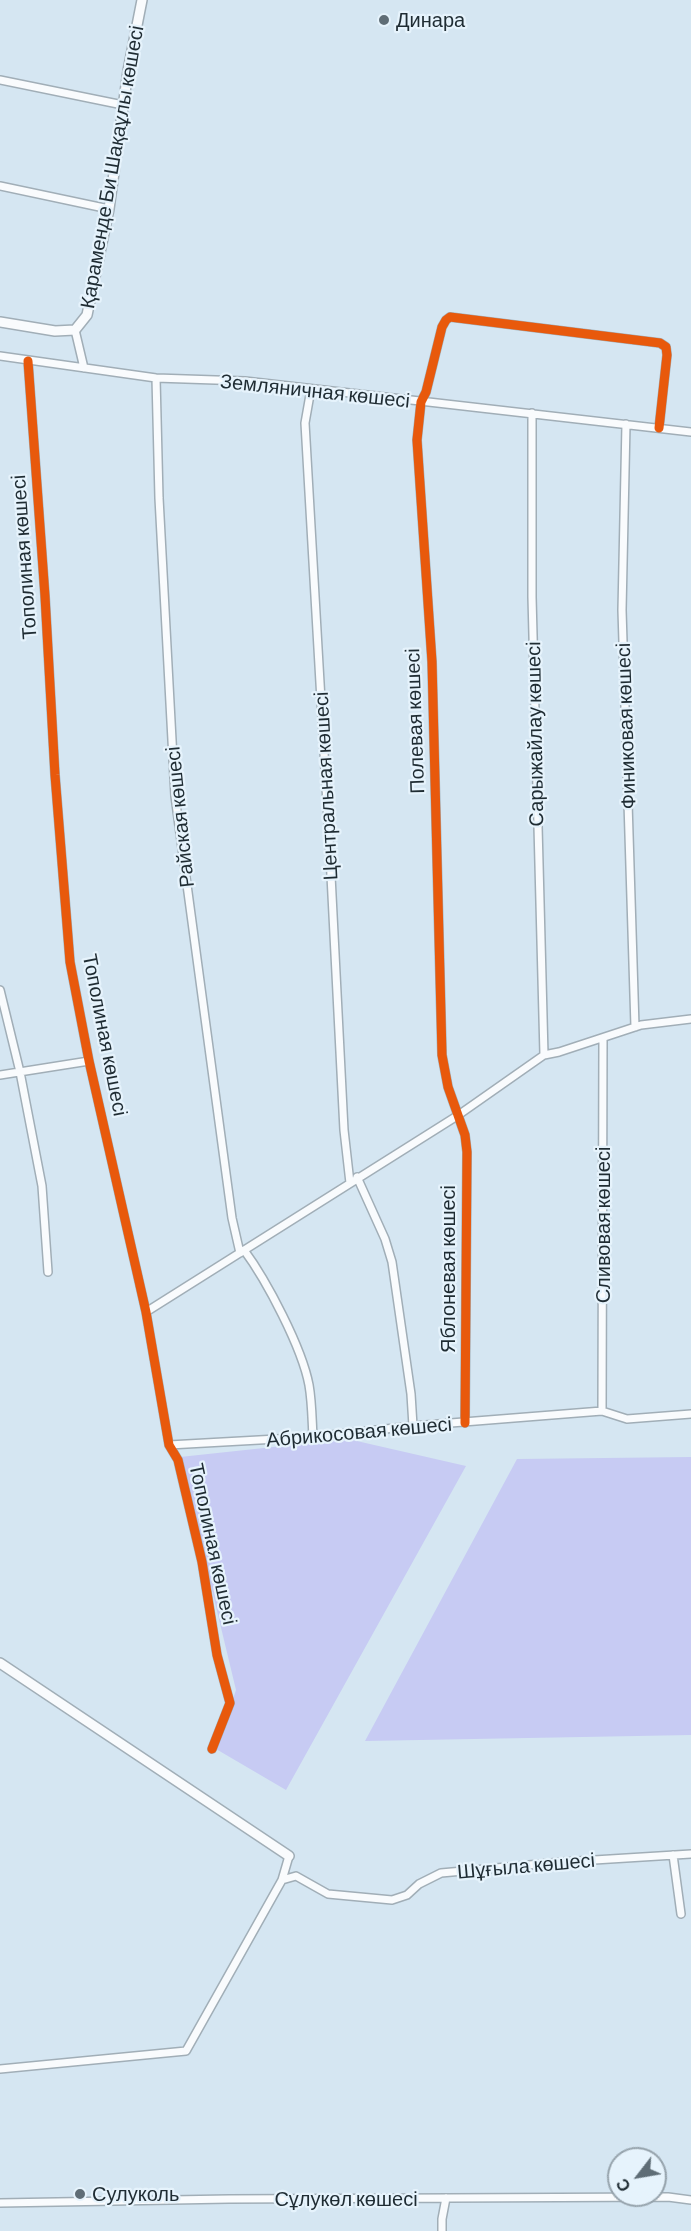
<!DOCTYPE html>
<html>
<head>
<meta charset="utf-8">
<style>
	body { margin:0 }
	#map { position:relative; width:691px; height:2231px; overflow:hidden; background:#d5e6f2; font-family:Barlow,sans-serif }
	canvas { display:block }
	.north { position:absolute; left:607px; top:2147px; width:60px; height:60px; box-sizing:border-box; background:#e6f3fc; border:2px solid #96a3ac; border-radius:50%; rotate:239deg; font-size:16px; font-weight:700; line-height:24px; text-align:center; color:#1f2c33 }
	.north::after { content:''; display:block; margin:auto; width:21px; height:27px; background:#5f6d76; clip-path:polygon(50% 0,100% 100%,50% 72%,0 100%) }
</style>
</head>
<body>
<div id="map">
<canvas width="691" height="2231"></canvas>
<div class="north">С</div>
</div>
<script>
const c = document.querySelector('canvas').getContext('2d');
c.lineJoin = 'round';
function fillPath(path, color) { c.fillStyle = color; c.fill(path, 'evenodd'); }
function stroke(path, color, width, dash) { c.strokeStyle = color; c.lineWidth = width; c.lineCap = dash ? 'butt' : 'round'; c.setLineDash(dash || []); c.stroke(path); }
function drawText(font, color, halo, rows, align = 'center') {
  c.font = font + ' Barlow,sans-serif'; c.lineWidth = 4.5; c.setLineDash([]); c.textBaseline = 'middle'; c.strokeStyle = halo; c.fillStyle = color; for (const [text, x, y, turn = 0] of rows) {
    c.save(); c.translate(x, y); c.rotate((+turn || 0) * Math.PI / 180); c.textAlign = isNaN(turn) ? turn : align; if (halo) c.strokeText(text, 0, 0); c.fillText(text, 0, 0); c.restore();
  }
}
fillPath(new Path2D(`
	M 348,1439 L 466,1466 L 286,1790 L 216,1749 L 236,1690 L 180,1457 Z
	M 691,1457 L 691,1735 L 365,1741 L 517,1459 Z`), '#c7cbf3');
const minor = new Path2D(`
	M 0,80 L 123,105
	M 0,186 L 109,209
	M 75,330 L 84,368
	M 0,356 L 156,378 L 245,381 L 691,432
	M 28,361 L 45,596 L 55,775 L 70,962 L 89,1061 L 146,1312 L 169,1445 L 178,1460 L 202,1562 L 217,1655 L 230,1703 L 212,1749
	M 156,378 L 159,498 L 175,796 L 232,1218 L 240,1253
	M 311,389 L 305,423 L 330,856 L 344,1130 L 350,1183
	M 532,413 L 532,597 L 544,1055
	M 626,424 L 622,610 L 635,1027
	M 0,990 L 20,1072 L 42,1186 L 48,1272
	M 0,1075 L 89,1061
	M 357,1177 L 385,1239 L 392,1262 L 411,1394 L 413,1426
	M 244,1250 C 267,1281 302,1348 309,1385 C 312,1402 312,1420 313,1437
	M 146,1312 L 457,1116 L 544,1055 L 559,1052 L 641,1025 L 691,1019
	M 602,1411 L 603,1038
	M 465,1423 L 467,1152 L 465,1135 L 448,1087 L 442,1055 L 432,662 L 417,440 L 421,402 L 426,392 L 442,327 L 446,320 L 450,317 L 660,343 L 666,347 L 667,355 L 659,428
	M 169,1445 L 313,1437 L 413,1426 L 602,1411 L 627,1419 L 691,1414
	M 673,1855 L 681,1914
	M 282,1880 L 296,1876 L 328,1894 L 392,1900 L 407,1895 L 419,1884 L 441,1873 L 562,1862 L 691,1854
	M 0,2069 L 186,2051 L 282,1880 L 289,1856
	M 0,2203 L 229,2199 L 668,2197 L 691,2200
	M 442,2231 L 442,2219 L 446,2198`);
const tertiary = new Path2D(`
	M 0,322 L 55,331 L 75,330 L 87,315 L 109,209 L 128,71 L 142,0
	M 0,1663 L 289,1856`);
stroke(minor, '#a1aeb7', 10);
stroke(tertiary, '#a1aeb7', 12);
stroke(minor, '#f9fbfd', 7);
stroke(tertiary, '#f9fbfd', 9);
stroke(new Path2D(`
	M 28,361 L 45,596 L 55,775 L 70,962 L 89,1061 L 146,1312 L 169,1445 L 178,1460 L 202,1562 L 217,1655 L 230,1703 L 212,1749
	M 465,1423 L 467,1152 L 465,1135 L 448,1087 L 442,1055 L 432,662 L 417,440 L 421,402 L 426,392 L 442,327 L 446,320 L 450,317 L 660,343 L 666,347 L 667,355 L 659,428`), '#e8590c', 9);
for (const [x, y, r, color] of [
	[384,20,6,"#5f6d76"],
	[80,2194,6,"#5f6d76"]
]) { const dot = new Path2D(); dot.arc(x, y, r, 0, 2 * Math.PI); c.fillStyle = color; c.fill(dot); stroke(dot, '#e6f3fc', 2); }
drawText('20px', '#1f2c33', '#e6f3fc', [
	["Динара",396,20],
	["Сулуколь",92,2194]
], 'left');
drawText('20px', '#1f2c33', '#e6f3fc', [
	["Қараменде Би Шақаұлы көшесі",112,167,-80],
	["Земляничная көшесі",315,391,6],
	["Тополиная көшесі",24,557,-94],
	["Полевая көшесі",415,721,-92],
	["Финиковая көшесі",626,726,-92],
	["Сарыжайлау көшесі",535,734,-91],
	["Центральная көшесі",326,786,-93],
	["Райская көшесі",180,817,-96],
	["Тополиная көшесі",105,1035,79],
	["Сливовая көшесі",603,1225,-90],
	["Яблоневая көшесі",448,1269,-90],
	["Абрикосовая көшесі",359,1432,-5],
	["Тополиная көшесі",213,1544,78],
	["Шұғыла көшесі",526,1866,-5],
	["Сұлукөл көшесі",346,2199]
]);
</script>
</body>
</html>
